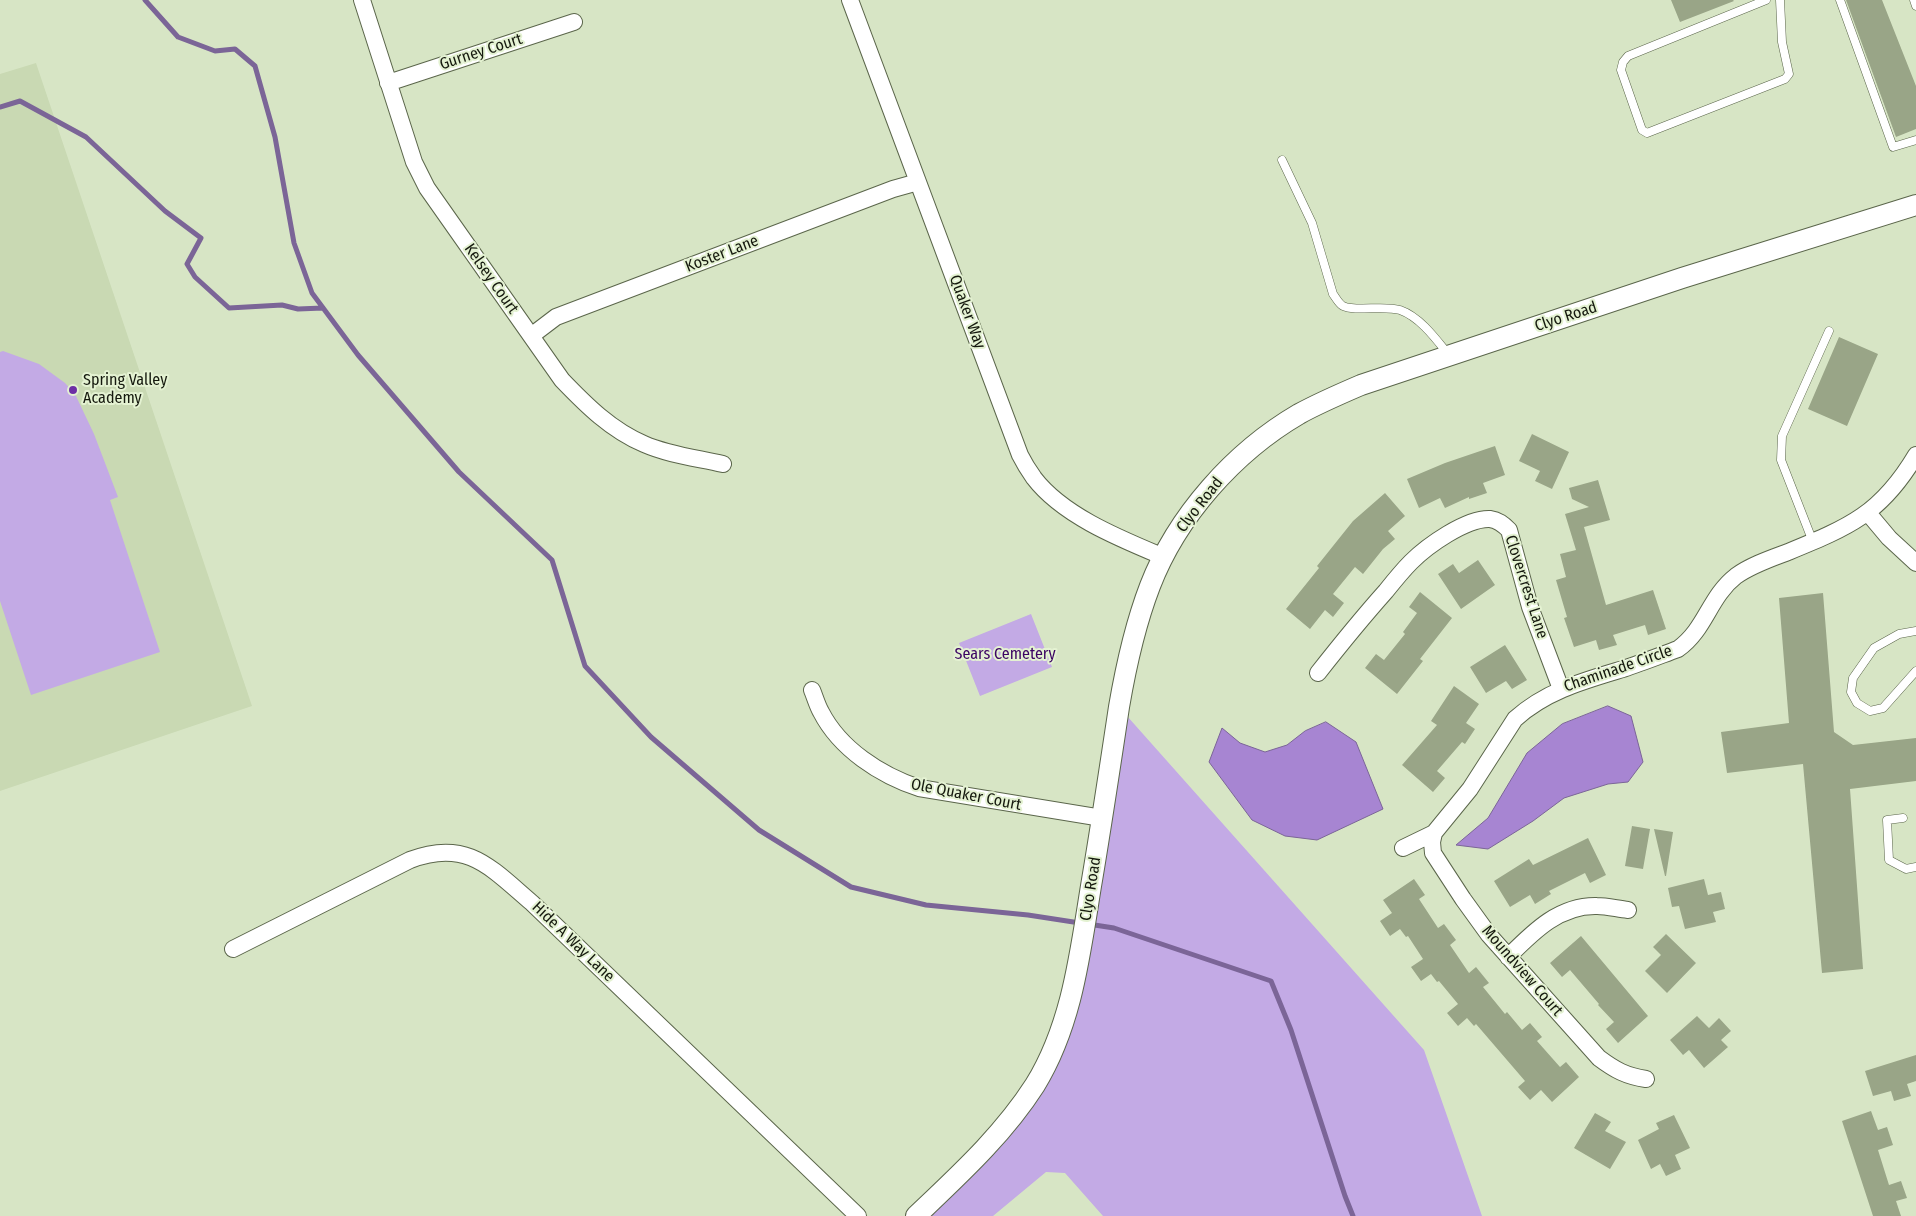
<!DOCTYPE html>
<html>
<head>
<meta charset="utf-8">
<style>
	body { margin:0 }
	canvas { display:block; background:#d7e5c5 }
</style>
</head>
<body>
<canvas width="1916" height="1216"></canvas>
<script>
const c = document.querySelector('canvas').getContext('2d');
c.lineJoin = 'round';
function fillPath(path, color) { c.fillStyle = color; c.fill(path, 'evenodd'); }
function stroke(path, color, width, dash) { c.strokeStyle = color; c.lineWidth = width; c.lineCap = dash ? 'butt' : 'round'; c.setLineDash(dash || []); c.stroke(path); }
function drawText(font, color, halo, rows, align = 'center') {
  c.font = font + ' "Fira Sans Condensed",sans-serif'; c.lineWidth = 4; c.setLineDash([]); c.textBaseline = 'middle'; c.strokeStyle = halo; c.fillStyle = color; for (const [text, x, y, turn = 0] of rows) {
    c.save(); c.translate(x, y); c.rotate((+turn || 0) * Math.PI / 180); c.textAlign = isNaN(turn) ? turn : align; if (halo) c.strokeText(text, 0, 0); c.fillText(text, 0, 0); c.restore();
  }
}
fillPath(new Path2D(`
	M 36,63 L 252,706 L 0,791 L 0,74 Z`), '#c9d9b3');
fillPath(new Path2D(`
	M 3,351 L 39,364 L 65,383 L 75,394 L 94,434 L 118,497 L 110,500 L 160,652 L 31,695 L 0,601 L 0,352 Z
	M 1031,614 L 1052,667 L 980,696 L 959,643 Z
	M 1119,707 L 1424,1050 L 1482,1216 L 1103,1216 L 1065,1173 L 1046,1172 L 993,1216 L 916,1216 L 964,1170 L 1055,1045 Z`), '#c3aae5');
const water = new Path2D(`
	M 1608,706 L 1631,716 L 1643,762 L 1628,782 L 1608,784 L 1564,798 L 1533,821 L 1488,849 L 1456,845 L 1488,818 L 1527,753 L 1562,724 Z
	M 1326,722 L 1356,742 L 1383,809 L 1317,840 L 1285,836 L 1252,820 L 1209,762 L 1222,728 L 1240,743 L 1265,752 L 1287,745 L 1305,731 Z`);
fillPath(water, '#a785d2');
stroke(water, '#7b6597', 1);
stroke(new Path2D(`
	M 145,0 L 178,37 L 215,51 L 235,49 L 255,66 L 275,137 L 294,243 L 312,293 L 358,355 L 459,472 L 552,560 L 585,666 L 651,737 L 759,830 L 851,887 L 926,905 L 1028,915 L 1080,923
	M 0,107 L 20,101 L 86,137 L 165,211 L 201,238 L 187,264 L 195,277 L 229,308 L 282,305 L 298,309 L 323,308
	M 1088,924 L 1114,928 L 1271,981 L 1291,1030 L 1345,1196 L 1353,1216`), '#7b6597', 5);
fillPath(new Path2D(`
	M 1671,0 L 1733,0 L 1734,1 L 1680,22 Z
	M 1846,0 L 1882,0 L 1916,86 L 1916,129 L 1896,137 Z
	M 1839,337 L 1878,354 L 1847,426 L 1808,409 Z
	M 1532,434 L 1569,452 L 1552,489 L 1535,481 L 1540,471 L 1519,461 Z
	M 1495,446 L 1505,475 L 1483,483 L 1487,493 L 1469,499 L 1469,497 L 1445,508 L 1440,498 L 1419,508 L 1407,479 L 1445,463 Z
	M 1598,480 L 1610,520 L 1584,527 L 1606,605 L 1653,590 L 1666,629 L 1648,635 L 1645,625 L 1613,635 L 1617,645 L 1599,650 L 1596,640 L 1574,647 L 1564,618 L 1567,617 L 1556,580 L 1566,577 L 1560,554 L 1576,550 L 1565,514 L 1589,507 L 1572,499 L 1569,488 Z
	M 1385,493 L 1405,516 L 1388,531 L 1395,539 L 1383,549 L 1363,574 L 1355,567 L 1333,594 L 1344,603 L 1333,617 L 1325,610 L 1310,629 L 1286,609 L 1319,568 L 1317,566 L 1353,521 Z
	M 1478,560 L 1495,585 L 1461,609 L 1438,574 L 1453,564 L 1459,573 Z
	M 1420,592 L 1452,618 L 1420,659 L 1423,661 L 1397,694 L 1365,668 L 1376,654 L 1384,660 L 1405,634 L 1403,632 L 1417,613 L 1409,607 Z
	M 1823,593 L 1834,732 L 1853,745 L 1916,738 L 1916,781 L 1850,789 L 1863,969 L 1822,973 L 1803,764 L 1727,773 L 1721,732 L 1789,723 L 1779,598 Z
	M 1505,645 L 1527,680 L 1512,689 L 1506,681 L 1486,693 L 1470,667 Z
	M 1454,686 L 1479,704 L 1466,723 L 1475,729 L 1465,744 L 1462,742 L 1437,771 L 1445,778 L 1433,792 L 1402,765 L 1437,725 L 1431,721 Z
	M 1632,826 L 1650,829 L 1643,869 L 1625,866 Z
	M 1654,829 L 1673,832 L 1666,876 L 1665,876 Z
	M 1588,838 L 1606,875 L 1590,883 L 1585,873 L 1549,891 L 1551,894 L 1535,904 L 1530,895 L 1510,907 L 1494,881 L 1529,859 L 1533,865 Z
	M 1414,879 L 1425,895 L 1419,899 L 1438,928 L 1444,924 L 1456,940 L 1450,945 L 1469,973 L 1476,967 L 1489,983 L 1483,987 L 1505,1014 L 1507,1012 L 1522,1030 L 1530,1023 L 1542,1037 L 1537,1041 L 1560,1067 L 1566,1062 L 1579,1077 L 1552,1102 L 1541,1090 L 1530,1100 L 1518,1087 L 1525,1081 L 1476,1024 L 1474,1026 L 1467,1018 L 1458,1026 L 1447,1013 L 1458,1004 L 1439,981 L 1437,982 L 1431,974 L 1421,981 L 1411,967 L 1423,959 L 1408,936 L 1406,937 L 1400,929 L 1390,936 L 1380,921 L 1392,913 L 1383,900 Z
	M 1704,879 L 1708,895 L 1721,892 L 1725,909 L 1713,912 L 1716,922 L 1685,929 L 1679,906 L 1672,907 L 1668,888 Z
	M 1666,934 L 1696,963 L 1667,993 L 1645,971 L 1661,955 L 1653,947 Z
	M 1581,936 L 1648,1016 L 1618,1043 L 1606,1029 L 1614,1022 L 1598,1005 L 1599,1004 L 1570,970 L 1562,977 L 1550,963 Z
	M 1697,1016 L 1709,1028 L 1719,1018 L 1731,1031 L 1721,1040 L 1728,1047 L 1704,1068 L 1689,1050 L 1683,1055 L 1670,1040 Z
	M 1916,1055 L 1916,1081 L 1907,1084 L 1911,1096 L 1894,1101 L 1891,1091 L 1873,1096 L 1865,1071 Z
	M 1871,1111 L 1878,1130 L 1887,1127 L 1893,1145 L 1878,1150 L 1889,1185 L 1901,1181 L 1907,1198 L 1896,1201 L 1901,1216 L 1873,1216 L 1842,1121 Z
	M 1595,1113 L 1611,1122 L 1605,1131 L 1626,1142 L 1610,1169 L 1574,1148 Z
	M 1674,1115 L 1690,1148 L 1675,1155 L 1681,1169 L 1666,1176 L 1660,1164 L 1651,1169 L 1638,1140 L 1659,1129 L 1656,1123 Z`), '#99a587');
const service = new Path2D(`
	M 1766,0 L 1628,56 L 1623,62 L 1621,70 L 1642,130 L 1647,133 L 1785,79 L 1789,74 L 1782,42 L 1780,0
	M 1840,0 L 1893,147 L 1916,140
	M 1914,0 L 1916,6
	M 1282,160 L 1312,223 L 1333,294 C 1336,298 1339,304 1343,306 C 1355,312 1384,305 1400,310 C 1420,317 1436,339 1448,354
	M 1813,542 L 1781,460 L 1782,436 L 1829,331
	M 1916,631 L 1899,634 L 1874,648 L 1853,678 L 1851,692 L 1857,703 L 1870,711 L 1883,708 L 1916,671
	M 1903,818 L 1887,820 L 1889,860 L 1906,869 L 1916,867`);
const minor = new Path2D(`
	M 362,0 L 414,162 L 427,188 L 562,380 C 586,405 611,430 644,444 C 669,455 697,458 723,464
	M 850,0 L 1020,455 C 1024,463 1029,471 1034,478 C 1063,516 1121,539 1164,557
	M 388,83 L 574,22
	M 531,336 L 556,317 L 893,189 L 918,182
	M 1868,513 L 1889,538 L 1916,563
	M 1318,673 C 1340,645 1362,618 1386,591 C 1394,581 1402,571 1411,562 C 1427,546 1466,518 1490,519 C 1498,520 1503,524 1509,530 L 1530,607 L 1561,689
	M 812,690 C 815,697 817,705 821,712 C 840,749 880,775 919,788 L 1102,818
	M 1434,833 L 1432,842 L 1433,853 L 1463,899 L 1489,935 L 1599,1058 C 1615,1070 1626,1076 1646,1079
	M 1403,848 L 1434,833 L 1470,789 L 1515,719 C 1546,691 1583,681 1623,669 C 1641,663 1659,656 1678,649 C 1706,629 1709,597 1736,576 C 1751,565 1772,558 1788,552 C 1849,527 1881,514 1916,455
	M 233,949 L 410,860 C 467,838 491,868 532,903 L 858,1216
	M 1508,957 C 1533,932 1559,905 1597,906 C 1607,906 1618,909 1628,910`);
const tertiary = new Path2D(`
	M 916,1216 C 959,1175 1003,1135 1035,1085 C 1072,1025 1080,954 1091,886 C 1101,827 1110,767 1119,707 C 1126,666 1135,625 1150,586 C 1177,516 1234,452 1299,414 C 1319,403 1340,394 1361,385 L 1682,278 L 1916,205`);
stroke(service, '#5b664b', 9);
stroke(minor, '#5b664b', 18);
stroke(tertiary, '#5b664b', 22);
stroke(service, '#fff', 8);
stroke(minor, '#fff', 16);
stroke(tertiary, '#fff', 20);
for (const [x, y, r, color] of [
	[73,390,5,"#6d2fa5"]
]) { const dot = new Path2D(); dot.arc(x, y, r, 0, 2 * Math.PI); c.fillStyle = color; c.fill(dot); stroke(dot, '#e4f2d2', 2); }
drawText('16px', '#15190e', '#e4f2d2', [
	["Gurney Court",481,52,-18],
	["Koster Lane",722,254,-21],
	["Kelsey Court",491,279,55],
	["Quaker Way",967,312,70],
	["Clyo Road",1566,317,-18],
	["Clyo Road",1200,505,-52],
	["Clovercrest Lane",1526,587,72],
	["Chaminade Circle",1618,669,-19],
	["Ole Quaker Court",966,795,11],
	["Clyo Road",1091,889,-81],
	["Hide A Way Lane",573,942,44],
	["Moundview Court",1522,971,49]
]);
drawText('16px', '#15190e', '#e4f2d2', [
	["Spring Valley",83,381],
	["Academy",83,399]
], 'left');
drawText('16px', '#3b0363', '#e4f2d2', [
	["Sears Cemetery",1005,655]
]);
</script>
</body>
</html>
